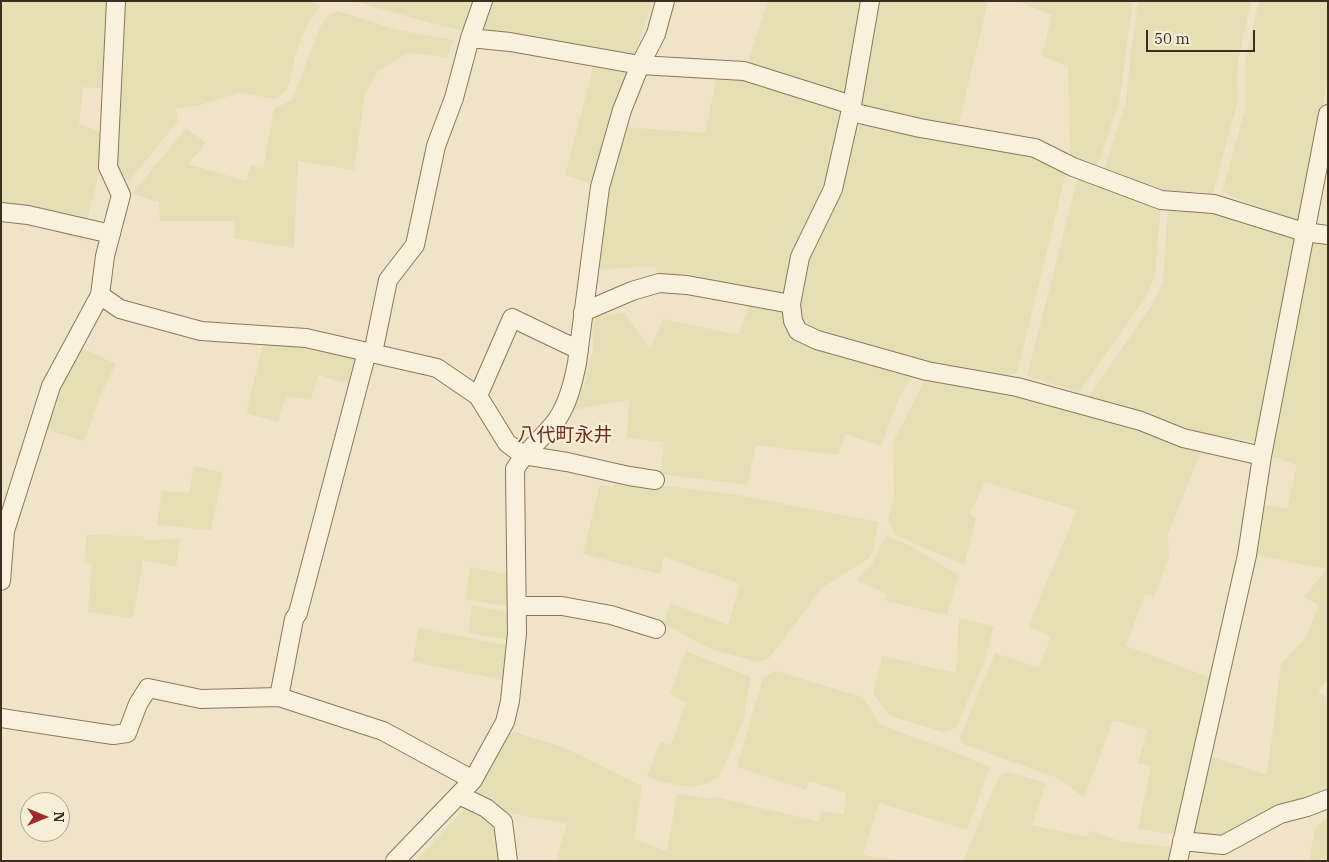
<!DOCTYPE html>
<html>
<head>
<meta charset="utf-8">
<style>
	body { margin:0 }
	#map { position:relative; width:1329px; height:862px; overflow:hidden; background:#f0e4c8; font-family:"IBM Plex Serif",serif }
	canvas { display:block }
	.frame { position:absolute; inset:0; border:2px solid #3d2e20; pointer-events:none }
	.north { position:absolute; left:20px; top:792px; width:50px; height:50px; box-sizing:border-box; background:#f7eed8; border:1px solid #ada18e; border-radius:50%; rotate:90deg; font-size:14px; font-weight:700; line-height:20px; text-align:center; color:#3d2e20 }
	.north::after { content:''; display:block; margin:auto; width:18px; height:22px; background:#9e2a2b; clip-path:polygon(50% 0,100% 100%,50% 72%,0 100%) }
	.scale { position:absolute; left:1146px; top:30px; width:109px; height:22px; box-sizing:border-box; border:2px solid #3d2e20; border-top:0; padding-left:6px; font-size:15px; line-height:18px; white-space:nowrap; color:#3d2e20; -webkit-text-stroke:4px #f7eed8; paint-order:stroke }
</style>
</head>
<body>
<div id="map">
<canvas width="1329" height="862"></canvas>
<div class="frame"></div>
<div class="north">N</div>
<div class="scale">50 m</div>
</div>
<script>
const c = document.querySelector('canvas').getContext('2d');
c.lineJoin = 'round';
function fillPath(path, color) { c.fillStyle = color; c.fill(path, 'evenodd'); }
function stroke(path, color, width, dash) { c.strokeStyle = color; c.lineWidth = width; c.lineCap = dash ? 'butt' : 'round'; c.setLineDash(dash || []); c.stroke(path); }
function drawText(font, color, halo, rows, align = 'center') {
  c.font = font + ' "IBM Plex Serif","Noto Sans JP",serif'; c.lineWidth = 4; c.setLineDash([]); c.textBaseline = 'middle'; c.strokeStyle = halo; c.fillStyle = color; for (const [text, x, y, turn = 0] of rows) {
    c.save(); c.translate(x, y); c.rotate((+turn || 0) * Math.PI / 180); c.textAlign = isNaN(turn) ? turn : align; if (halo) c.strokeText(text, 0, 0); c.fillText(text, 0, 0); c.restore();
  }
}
fillPath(new Path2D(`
	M 1,1 L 114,1 L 107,89 L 83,87 L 79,124 L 102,133 L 100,169 L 82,241 L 25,220 L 1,217 Z
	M 124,1 L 308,1 L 320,6 L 306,27 L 296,53 L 290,81 L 285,92 L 275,99 L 239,93 L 196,106 L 176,108 L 178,121 L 130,180 L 121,182 L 116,172 Z
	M 354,1 L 478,1 L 467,31 L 430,23 Z
	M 489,1 L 652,1 L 635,55 L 477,32 Z
	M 768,1 L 863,1 L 847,98 L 747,64 Z
	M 875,1 L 988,1 L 958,128 L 857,109 Z
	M 1017,1 L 1133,1 L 1119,102 L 1096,171 L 1070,153 L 1068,66 L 1042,56 L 1052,15 Z
	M 1138,1 L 1251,1 L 1238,60 L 1237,104 L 1213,193 L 1159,190 L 1103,173 L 1126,102 L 1131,52 Z
	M 1259,1 L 1328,1 L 1328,80 L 1298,223 L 1222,192 L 1245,110 L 1245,61 Z
	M 338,11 L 397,30 L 454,40 L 447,57 L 407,53 L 377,72 L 365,95 L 354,170 L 298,161 L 294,248 L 234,238 L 235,221 L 160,221 L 159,202 L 132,194 L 186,128 L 206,143 L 188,164 L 246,181 L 251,165 L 263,169 L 274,109 L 292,100 L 320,27 L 329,15 Z
	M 593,68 L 631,73 L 590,183 L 565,175 Z
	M 738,74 L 834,103 L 841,114 L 825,180 L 801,247 L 790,292 L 780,298 L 684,273 L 662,279 L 654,266 L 593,270 L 617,145 L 621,147 L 624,127 L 705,133 L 717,76 Z
	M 854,119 L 1016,148 L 1067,169 L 1017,373 L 1009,375 L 934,365 L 808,329 L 800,322 L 799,309 L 809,254 Z
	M 1078,177 L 1161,203 L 1155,277 L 1144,300 L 1079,392 L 1027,376 Z
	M 1168,205 L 1212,208 L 1297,236 L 1255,442 L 1193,432 L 1089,396 L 1154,302 L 1163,282 Z
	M 1328,239 L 1328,679 L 1318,691 L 1328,699 L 1328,790 L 1318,797 L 1220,838 L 1190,834 L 1207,755 L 1267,775 L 1281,664 L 1307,637 L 1318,605 L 1304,597 L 1326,569 L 1252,554 L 1260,504 L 1287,509 L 1297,465 L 1267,455 L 1307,243 Z
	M 750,302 L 785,312 L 792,332 L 916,373 L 900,395 L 881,446 L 845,434 L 838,455 L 756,445 L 747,485 L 660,474 L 664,442 L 627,438 L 629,400 L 572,410 L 584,386 L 593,348 L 592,318 L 624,312 L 650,349 L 663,319 L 739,335 Z
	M 264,341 L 295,342 L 359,357 L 352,385 L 318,375 L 311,400 L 286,396 L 278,422 L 246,413 Z
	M 77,346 L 116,364 L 101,394 L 84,441 L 44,429 L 62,376 Z
	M 927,376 L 1072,406 L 1201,451 L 1168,534 L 1169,557 L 1154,597 L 1145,594 L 1126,646 L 1211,678 L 1180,825 L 1173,834 L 1138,829 L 1151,766 L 1138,763 L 1147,730 L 1113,720 L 1084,798 L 1060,779 L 963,744 L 960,737 L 995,653 L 1039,668 L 1051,636 L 1028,627 L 1077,510 L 985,482 L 970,513 L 976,519 L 964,565 L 895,535 L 888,520 L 894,497 L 893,442 Z
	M 194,466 L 223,473 L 211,530 L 157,525 L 162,491 L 189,493 Z
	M 617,480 L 738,495 L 878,522 L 874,547 L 870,557 L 822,588 L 768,659 L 758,662 L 713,650 L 664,624 L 670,603 L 728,625 L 740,584 L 664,557 L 660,574 L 583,554 L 600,485 L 614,487 Z
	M 87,535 L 144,536 L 144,540 L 180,539 L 176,567 L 143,560 L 133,618 L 88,612 L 92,564 L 84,563 Z
	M 886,535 L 910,546 L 959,575 L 947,615 L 886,601 L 887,594 L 856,580 L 871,566 Z
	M 470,567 L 511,575 L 512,607 L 466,599 Z
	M 472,605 L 511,613 L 512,640 L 468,633 Z
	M 959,618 L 994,626 L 985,660 L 956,728 L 943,732 L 890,716 L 873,694 L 882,656 L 956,673 Z
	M 418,628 L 511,646 L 507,681 L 413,662 Z
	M 686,651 L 751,677 L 743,721 L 720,775 L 709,783 L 690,787 L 661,782 L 647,776 L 660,742 L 671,745 L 686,703 L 670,694 Z
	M 776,671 L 862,697 L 881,725 L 957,753 L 990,767 L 967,830 L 879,803 L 863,855 L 902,861 L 556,861 L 567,824 L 508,813 L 487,805 L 471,796 L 506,734 L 514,732 L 566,748 L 642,786 L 634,839 L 667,851 L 677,794 L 711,799 L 712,796 L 819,822 L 821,811 L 844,815 L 846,793 L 809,781 L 806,790 L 737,767 L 763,678 Z
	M 1008,772 L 1046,783 L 1032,825 L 1086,837 L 1090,831 L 1120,841 L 1175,848 L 1171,861 L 962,861 L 965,857 L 999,776 Z
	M 466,807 L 490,820 L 498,833 L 501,861 L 416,861 Z
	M 1328,815 L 1328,861 L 1309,861 L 1315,829 Z`), '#e6deb5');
const minor = new Path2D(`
	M 870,1 L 852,105 L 833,189 L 800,257 L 791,304 L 793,321 L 798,331 L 817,340 L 927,371 L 1017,387 L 1141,421 L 1183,438 L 1262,456
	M 470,38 L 510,42 L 640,65 L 744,71 L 852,105
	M 851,112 L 920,128 L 1035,148 L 1073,167 L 1161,200 L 1214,204 L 1304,232 L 1328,235
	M 1,212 L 28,215 L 111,234
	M 100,295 L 120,309 L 201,331 L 306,338 L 437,368 L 478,396 L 507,443 L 523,455 L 567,462 L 629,476 L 655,480
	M 583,312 L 632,291 L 659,283 L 687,285 L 791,304
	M 373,353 L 388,280 L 415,245 L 436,146 L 454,98 L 470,38 L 483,1
	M 478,396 L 512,318 L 579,350
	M 1,581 L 5,531 L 51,386 L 100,295 L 105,256 L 121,195 L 108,167 L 116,1
	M 517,606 L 562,606 L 611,615 L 656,629
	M 279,697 L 294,619 L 298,613 L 367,352
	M 1,718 L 113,735 L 127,733 L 138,704 L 148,688 L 201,699 L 279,697 L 383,731 L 473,780
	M 459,795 L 486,808 L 503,822 L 508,861
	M 1182,841 L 1223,845 L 1280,814 L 1307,807 L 1328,799
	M 395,861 L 473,780 L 505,722 L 510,701 L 517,633 L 515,469 C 526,450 543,438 556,421 C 568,404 573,383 577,363 L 600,187 L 622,110 L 640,65 L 656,34 L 665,1
	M 1178,861 L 1247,555 L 1262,456 L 1328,114`);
stroke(minor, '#8d765c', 20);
stroke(minor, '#faf1dc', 18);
drawText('19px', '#6b2e1e', '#f7eed8', [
	["八代町永井",565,436]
]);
</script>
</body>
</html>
